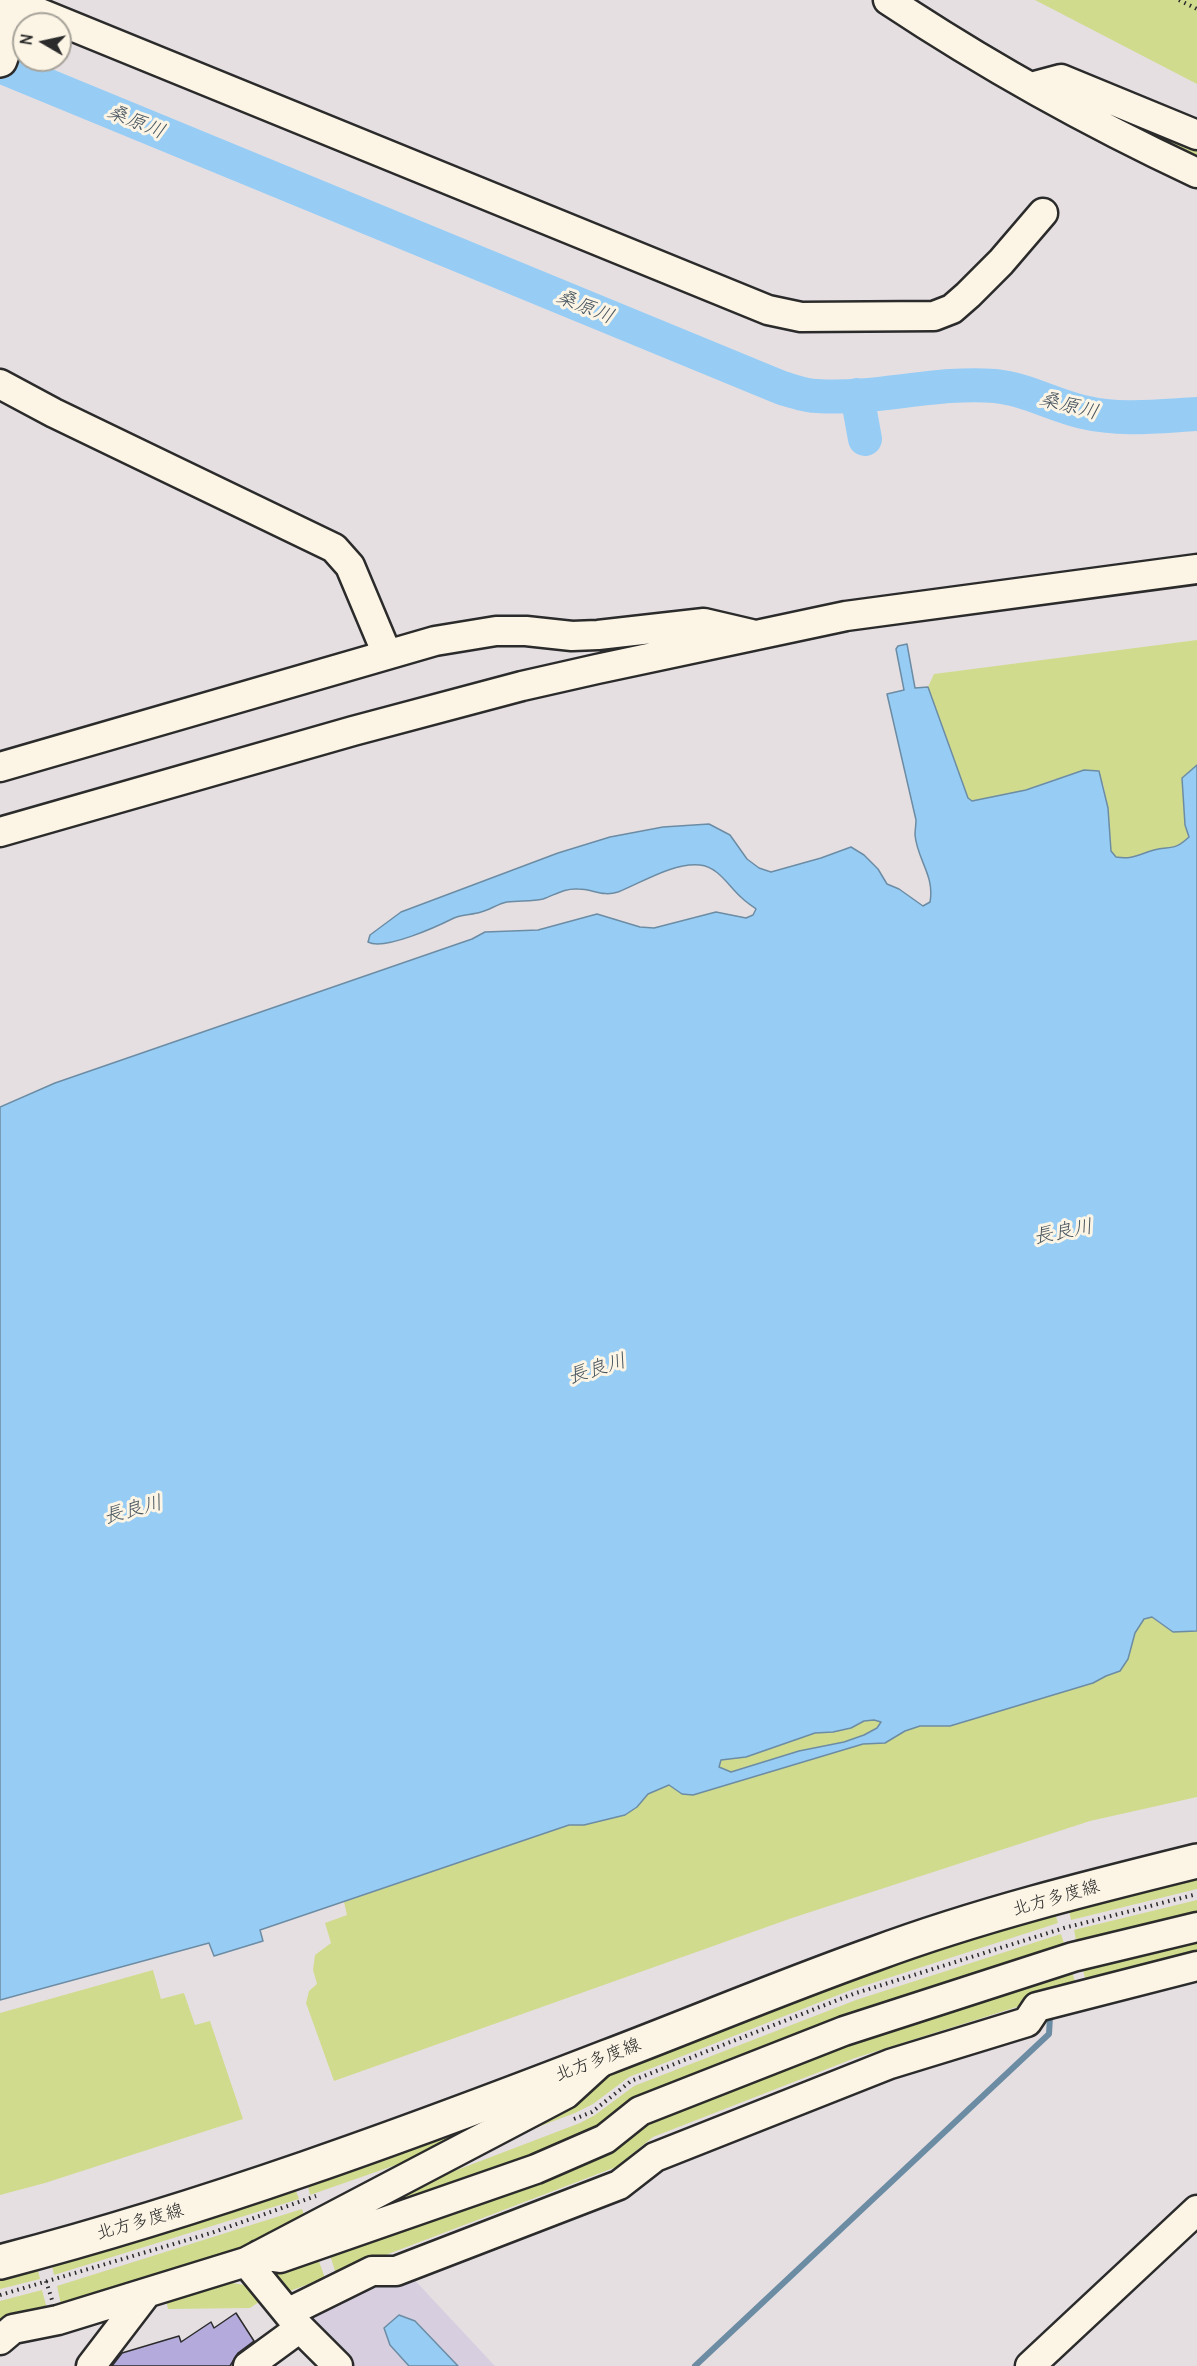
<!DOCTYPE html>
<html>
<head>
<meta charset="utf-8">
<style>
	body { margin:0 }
	#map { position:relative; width:1197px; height:2366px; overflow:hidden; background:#e6dfe2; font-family:Delius,sans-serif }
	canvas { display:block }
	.north { position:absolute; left:12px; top:12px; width:60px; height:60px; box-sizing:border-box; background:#fcf5e5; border:2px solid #a8a49b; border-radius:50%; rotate:279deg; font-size:16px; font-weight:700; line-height:24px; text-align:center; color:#2b2b2b }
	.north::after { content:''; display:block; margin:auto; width:21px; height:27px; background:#2b2b2b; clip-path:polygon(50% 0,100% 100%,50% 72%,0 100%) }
</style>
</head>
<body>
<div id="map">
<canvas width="1197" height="2366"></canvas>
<div class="north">N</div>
</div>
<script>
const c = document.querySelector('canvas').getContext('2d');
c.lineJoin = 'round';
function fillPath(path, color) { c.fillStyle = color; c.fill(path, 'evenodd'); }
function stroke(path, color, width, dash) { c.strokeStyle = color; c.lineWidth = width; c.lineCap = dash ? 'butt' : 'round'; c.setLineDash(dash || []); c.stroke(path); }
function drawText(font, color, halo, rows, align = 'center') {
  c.font = font + ' Delius,"Klee One",sans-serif'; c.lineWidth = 6; c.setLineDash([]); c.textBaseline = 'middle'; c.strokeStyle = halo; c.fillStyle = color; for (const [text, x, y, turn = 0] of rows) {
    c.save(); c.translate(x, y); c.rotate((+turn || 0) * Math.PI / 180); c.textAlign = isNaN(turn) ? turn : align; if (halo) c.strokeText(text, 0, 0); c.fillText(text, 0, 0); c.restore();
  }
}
fillPath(new Path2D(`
	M 409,2274 L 495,2366 L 349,2366 L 315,2330 L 313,2319 L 318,2308 L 352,2291 Z`), '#d7cfe0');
fillPath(new Path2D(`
	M 1035,0 L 1197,0 L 1197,84 Z
	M 1093,107 L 1197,144 L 1197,163 Z
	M 1197,640 L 1197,765 L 1182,778 L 1185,825 L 1189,837 C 1174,851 1171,846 1154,850 C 1139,853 1133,860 1116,857 L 1111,851 L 1108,808 L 1103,783 L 1055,779 L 1026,790 L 972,802 L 968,798 L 928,687 L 934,674 Z
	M 1152,1617 C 1161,1627 1183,1634 1197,1631 L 1197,1797 L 1090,1821 L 792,1918 L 334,2081 L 306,2003 L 309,1991 L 317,1984 L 313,1970 L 315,1955 L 331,1943 L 325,1923 L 347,1915 L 344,1902 L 569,1825 L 584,1825 L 637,1807 L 648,1794 L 670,1785 L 682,1793 L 717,1787 L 863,1744 L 885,1743 L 905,1731 L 920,1726 L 950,1726 L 1093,1683 L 1106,1676 L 1120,1671 L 1128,1659 L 1135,1633 L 1144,1619 Z
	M 874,1720 L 881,1722 L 877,1728 L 864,1735 L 844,1742 L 799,1751 L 731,1772 L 719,1767 L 721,1760 L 746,1757 L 815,1733 L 833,1732 L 851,1728 L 864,1721 Z
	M 1197,1874 L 1197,1889 L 1071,1920 L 1068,1906 Z
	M 1197,1900 L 1197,1921 L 1078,1950 L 1074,1930 Z
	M 1054,1910 L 1058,1923 L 851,1990 L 629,2077 L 593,2104 L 575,2113 L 493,2144 L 585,2095 L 618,2066 L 843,1978 Z
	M 1197,1933 L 1197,1956 L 1087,1986 L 1081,1962 Z
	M 1061,1934 L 1067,1953 L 597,2138 L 325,2238 L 415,2186 L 580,2123 L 595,2115 L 634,2086 L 856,2000 Z
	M 1070,1965 L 1077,1988 L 855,2058 L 653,2137 L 616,2167 L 336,2274 L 328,2249 L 646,2114 Z
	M 153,1970 L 161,1999 L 184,1993 L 195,2025 L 210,2021 L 243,2119 L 45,2183 L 0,2195 L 0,2013 Z
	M 563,2088 L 467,2140 L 310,2195 L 307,2182 Z
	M 294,2186 L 299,2199 L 54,2275 L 51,2261 Z
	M 302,2209 L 307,2224 L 264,2245 L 61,2305 L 57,2286 Z
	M 316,2253 L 325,2278 L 279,2295 L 270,2274 L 274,2269 Z
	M 37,2266 L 40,2279 L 0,2289 L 0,2275 Z
	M 226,2282 L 251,2286 L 262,2300 L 250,2308 L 168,2309 L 166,2300 Z
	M 42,2290 L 47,2309 L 0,2321 L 0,2301 Z`), '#d0db8e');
const water = new Path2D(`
	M 907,644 L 915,688 L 928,687 L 968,798 L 972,801 L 1026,790 L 1084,770 L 1099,771 L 1108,808 L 1111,851 L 1116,857 C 1133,860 1139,854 1154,850 C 1171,846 1174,851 1189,837 L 1185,825 L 1182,778 L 1197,765 L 1197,1631 L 1173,1632 L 1152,1617 L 1144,1619 L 1135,1633 L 1128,1659 L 1120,1671 L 1106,1676 L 1093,1683 L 950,1726 L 920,1726 L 905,1731 L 885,1743 L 863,1744 L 693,1795 L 682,1794 L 669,1785 L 648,1794 L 637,1807 L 625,1815 L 584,1825 L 569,1825 L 260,1930 L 263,1941 L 214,1956 L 209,1943 L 0,2000 L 0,1107 L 55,1083 L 472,939 L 485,932 L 538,930 L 597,914 L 640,927 L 654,928 L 716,912 L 746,918 L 753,915 L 756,909 C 752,906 746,902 742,898 C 729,887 719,867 700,865 C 674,862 641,883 618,892 C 602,897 593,889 578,889 C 564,888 555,895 543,899 C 531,902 519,900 507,902 C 497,904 490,910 481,912 C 472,915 463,914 454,918 C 438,926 384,951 368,942 L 370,935 L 401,912 L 558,853 L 610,837 L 663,827 L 709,824 L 730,835 L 747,859 L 759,868 L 771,872 L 821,858 L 851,847 L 864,855 L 878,869 L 887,884 L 899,889 L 923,906 L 930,902 C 935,876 917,859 915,835 C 915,830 916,825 916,820 L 887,694 L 904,690 L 896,649 L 898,646 ZM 874,1720 L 881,1722 L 877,1728 L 864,1735 L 844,1742 L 799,1751 L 731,1772 L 719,1767 L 721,1760 L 746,1757 L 815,1733 L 833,1732 L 851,1728 L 864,1721 Z
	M 399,2315 L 415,2321 L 458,2366 L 409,2366 L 390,2345 L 384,2328 Z`);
fillPath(water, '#97cdf5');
stroke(water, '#6c8ca4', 1.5);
stroke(new Path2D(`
	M 695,2366 L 1049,2034 L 1050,2017`), '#6c8ca4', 6);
stroke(new Path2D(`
	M 0,66 L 782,388 C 793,391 806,396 817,396 C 877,400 936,381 995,386 C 1026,389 1053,405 1083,412 C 1120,421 1160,416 1197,414
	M 857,395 L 865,439`), '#97cdf5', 34);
const building = new Path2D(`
	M 236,2313 L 254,2341 L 238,2353 L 230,2366 L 112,2366 L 122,2353 L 179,2336 L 181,2342 L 211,2322 L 214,2328 Z`);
fillPath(building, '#b4abdc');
stroke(building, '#2b2b2b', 1.5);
const minor = new Path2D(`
	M 8,0 L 768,310 L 801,317 L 934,316 L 952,309 L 968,295 L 1001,262 L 1043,213
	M 888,0 C 986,65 1090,123 1197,173
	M 1031,87 L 1061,79 L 1197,135
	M 0,384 L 54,413 L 334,548 L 350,566 L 387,654
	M 0,767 L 435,641 L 496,631 L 526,631 L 572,636 L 598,635 L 704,623 L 751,634
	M 0,832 L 353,731 L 522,686 L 597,669 L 846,616 L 1197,569
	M 259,2255 L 280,2258 L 536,2169 L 605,2139 L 640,2111 L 844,2031 L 1073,1957 L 1197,1927
	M 246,2262 L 300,2328 L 338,2366
	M 289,2312 L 372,2271 L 396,2271 L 619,2185 L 655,2157 L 890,2064 L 1027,2022 L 1037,2007 L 1197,1966
	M 0,2340 L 13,2329 L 58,2320 L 246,2262 L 566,2094 L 601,2062
	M 91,2366 L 146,2294
	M 248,2366 L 300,2328
	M 1030,2366 L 1197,2210`);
const major = new Path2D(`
	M 0,60 L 21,0
	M 0,2262 C 207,2208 408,2134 607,2057 C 696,2023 784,1986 874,1954 C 979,1915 1088,1888 1197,1861`);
stroke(minor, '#2b2b2b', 33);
stroke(major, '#2b2b2b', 38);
stroke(new Path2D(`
	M 1179,0 L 1197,9
	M 574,2119 L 592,2112 L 631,2081 L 853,1994 L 1064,1928 L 1197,1894
	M 46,2281 L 52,2300
	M 0,2295 L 211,2233 L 316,2196`), '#2b2b2b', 4, [1.5, 4.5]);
stroke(minor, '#fcf5e5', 28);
stroke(major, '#fcf5e5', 33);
drawText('18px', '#2b2b2b', '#fcf5e5', [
	["北方多度線",1056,1898,-16],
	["北方多度線",598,2060,-21],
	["北方多度線",140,2222,-16]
]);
drawText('italic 20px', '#46545e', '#fcf5e5', [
	["桑原川",136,122,22],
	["桑原川",585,307,22],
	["桑原川",1069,406,14],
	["長良川",1063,1232,-11],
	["長良川",597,1369,-17],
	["長良川",133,1510,-15]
]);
</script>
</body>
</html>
